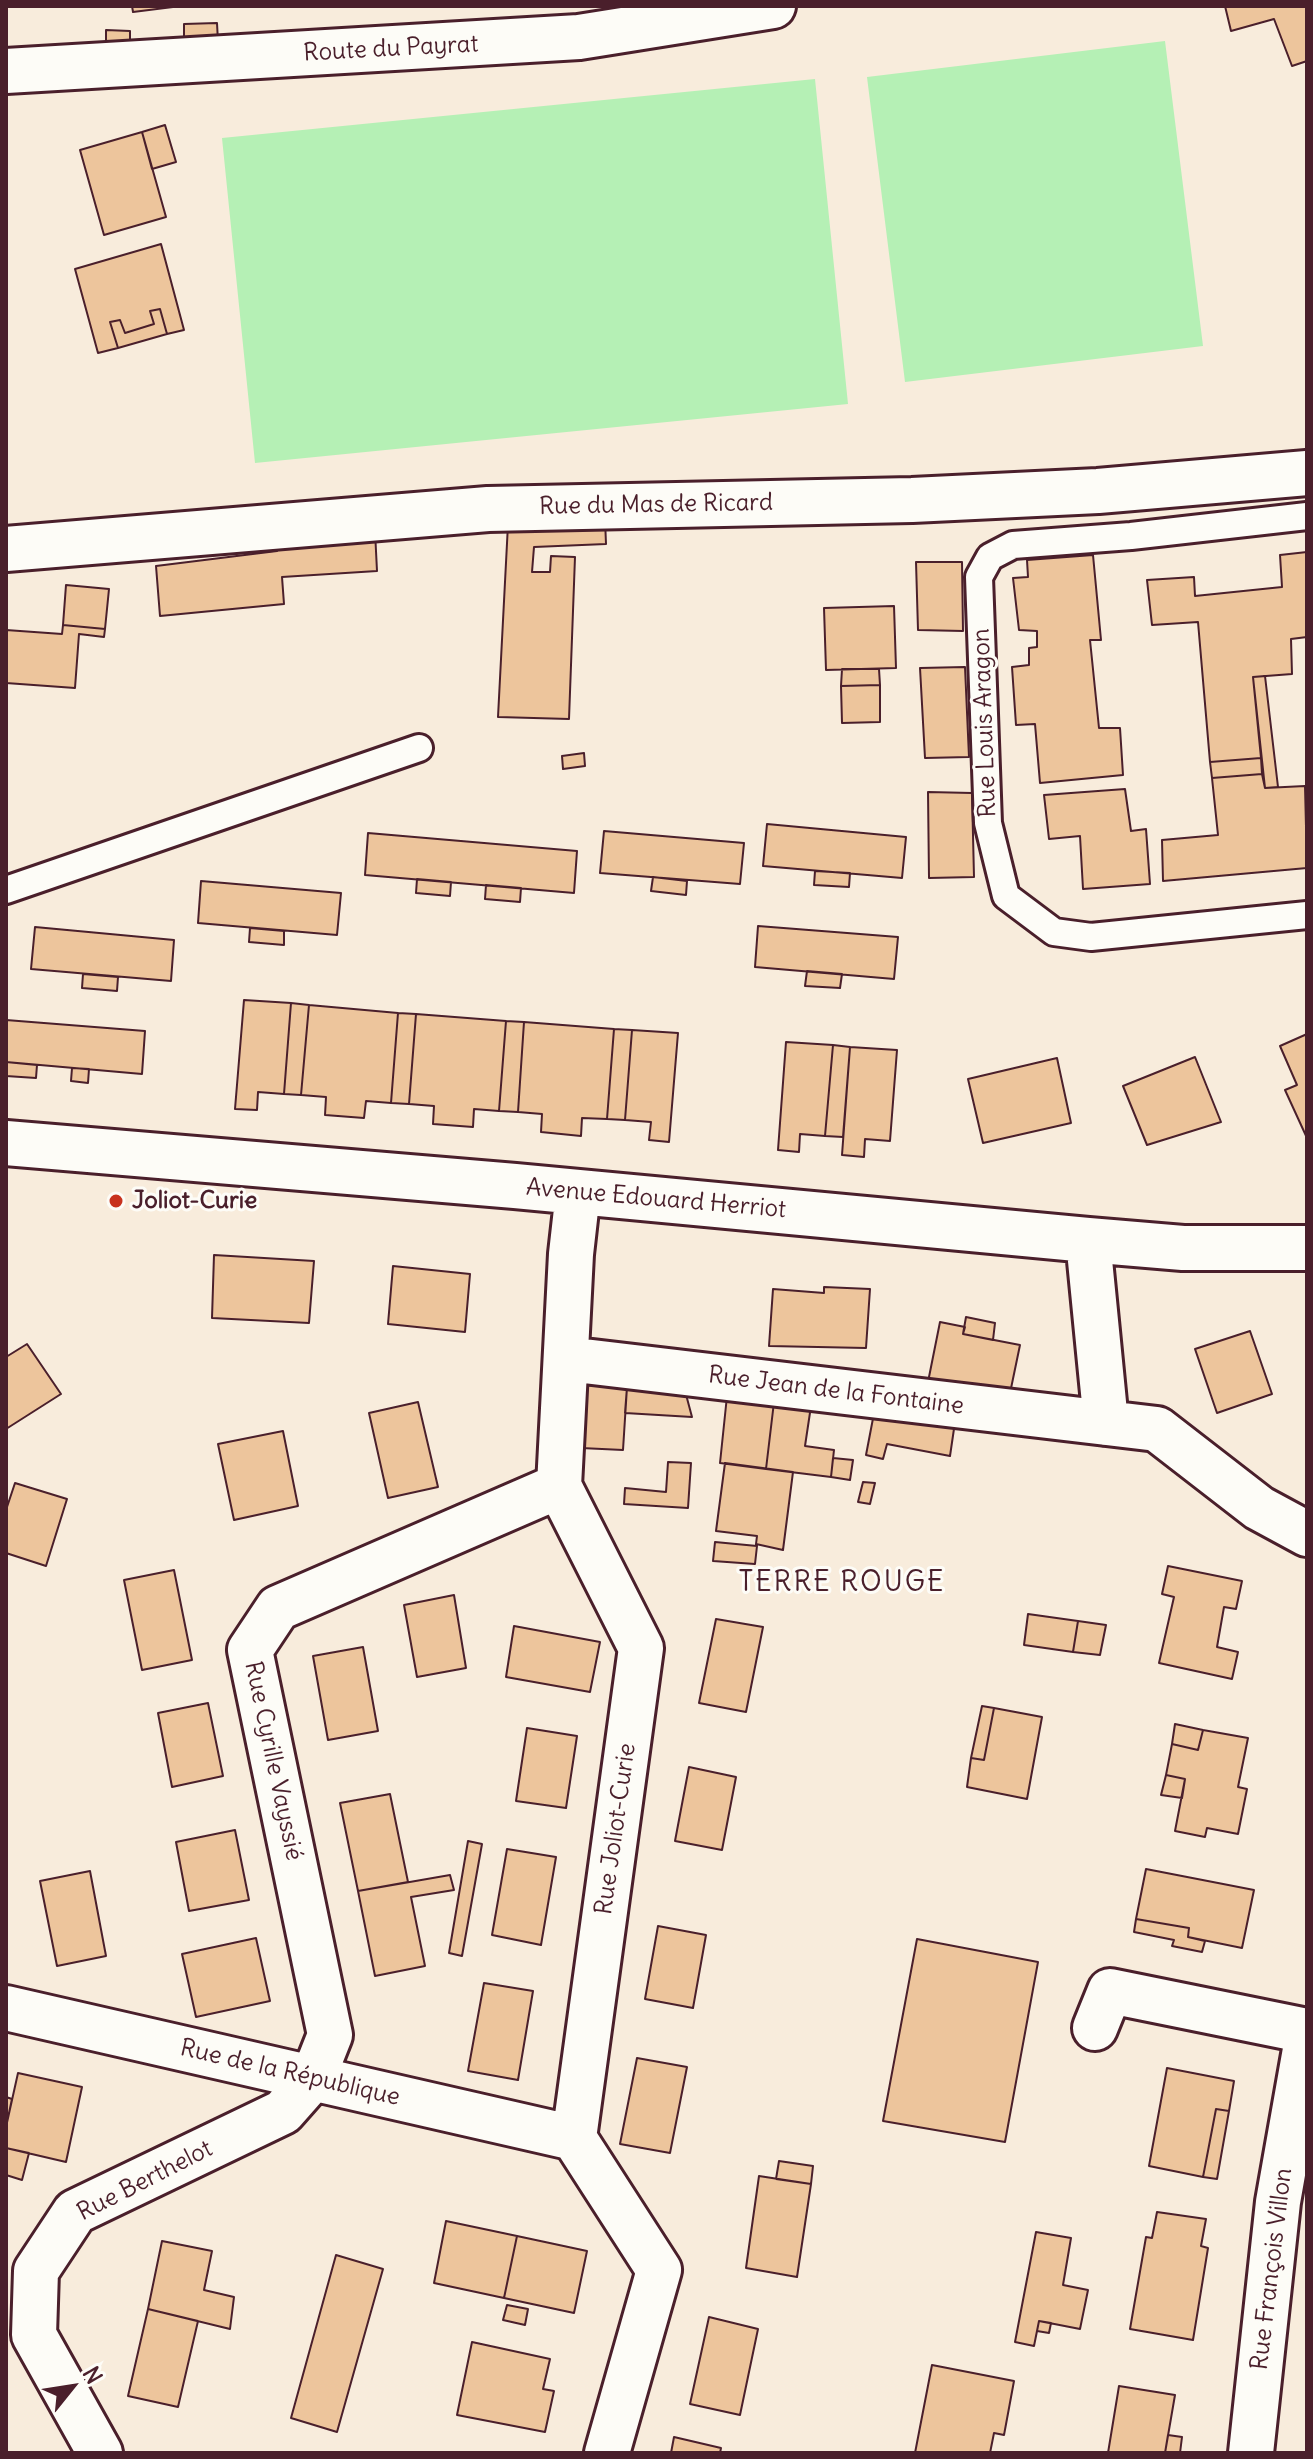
<!DOCTYPE html>
<html>
<head>
<meta charset="utf-8">
<style>
	body { margin:0 }
	#map { position:relative; width:1313px; height:2459px; overflow:hidden; background:#f8ecdc; font-family:Delius,sans-serif }
	canvas { display:block }
	.frame { position:absolute; inset:0; border:8px solid #4a1f2b; pointer-events:none }
	.north { position:absolute; left:32px; top:2347px; width:80px; height:80px; -webkit-text-stroke:6px #fdfcf7; paint-order:stroke; rotate:60deg; font-size:22px; font-weight:700; line-height:32px; text-align:center; color:#4a1f2b }
	.north::after { content:''; display:block; margin:auto; width:28px; height:36px; background:#4a1f2b; clip-path:polygon(50% 0,100% 100%,50% 72%,0 100%) }
</style>
</head>
<body>
<div id="map">
<canvas width="1313" height="2459"></canvas>
<div class="frame"></div>
<div class="north">N</div>
</div>
<script>
const c = document.querySelector('canvas').getContext('2d');
c.lineJoin = 'round';
function fillPath(path, color) { c.fillStyle = color; c.fill(path, 'evenodd'); }
function stroke(path, color, width, dash) { c.strokeStyle = color; c.lineWidth = width; c.lineCap = dash ? 'butt' : 'round'; c.setLineDash(dash || []); c.stroke(path); }
function drawText(font, color, halo, rows, align = 'center') {
  c.font = font + ' Delius,sans-serif'; c.lineWidth = 6; c.setLineDash([]); c.textBaseline = 'middle'; c.strokeStyle = halo; c.fillStyle = color; for (const [text, x, y, turn = 0] of rows) {
    c.save(); c.translate(x, y); c.rotate((+turn || 0) * Math.PI / 180); c.textAlign = isNaN(turn) ? turn : align; if (halo) c.strokeText(text, 0, 0); c.fillText(text, 0, 0); c.restore();
  }
}
fillPath(new Path2D(`
	M 1165,41 L 1203,346 L 905,382 L 867,77 Z
	M 815,79 L 848,404 L 255,463 L 222,138 Z`), '#b5f0b5');
const building = new Path2D(`
	M 132,6 L 181,6 L 133,12 Z
	M 1225,6 L 1307,6 L 1307,61 L 1292,66 L 1274,19 L 1231,31 Z
	M 217,23 L 218,42 L 184,42 L 184,24 Z
	M 106,30 L 130,31 L 130,45 L 106,45 Z
	M 165,125 L 176,162 L 152,169 L 142,132 Z
	M 142,132 L 166,217 L 104,235 L 80,150 Z
	M 161,244 L 184,330 L 167,334 L 160,309 L 150,311 L 154,324 L 125,333 L 120,320 L 110,322 L 118,348 L 98,353 L 75,269 Z
	M 160,309 L 167,334 L 118,348 L 110,322 L 120,320 L 125,333 L 154,324 L 150,311 Z
	M 605,519 L 606,544 L 534,547 L 532,572 L 550,572 L 551,556 L 575,557 L 569,719 L 498,717 L 508,524 Z
	M 375,531 L 377,571 L 282,577 L 284,604 L 160,616 L 156,566 L 277,551 L 277,538 Z
	M 1307,552 L 1307,637 L 1291,639 L 1292,674 L 1253,677 L 1261,758 L 1210,762 L 1198,622 L 1152,625 L 1147,580 L 1194,577 L 1195,596 L 1282,587 L 1280,555 Z
	M 1093,555 L 1101,640 L 1090,640 L 1099,728 L 1120,728 L 1123,775 L 1040,783 L 1035,724 L 1016,725 L 1012,667 L 1029,665 L 1029,648 L 1037,647 L 1037,631 L 1019,630 L 1013,578 L 1028,577 L 1027,560 Z
	M 916,562 L 962,562 L 963,631 L 918,630 Z
	M 66,585 L 109,589 L 105,629 L 63,625 Z
	M 894,606 L 896,668 L 826,670 L 824,608 Z
	M 63,625 L 105,629 L 104,637 L 79,634 L 75,688 L 6,683 L 6,630 L 62,634 Z
	M 965,667 L 969,757 L 925,758 L 920,668 Z
	M 842,669 L 879,669 L 880,685 L 841,686 Z
	M 1265,676 L 1278,787 L 1265,788 L 1253,677 Z
	M 880,685 L 880,722 L 842,723 L 841,686 Z
	M 584,753 L 585,766 L 563,769 L 562,756 Z
	M 1261,758 L 1262,774 L 1212,778 L 1210,762 Z
	M 1262,774 L 1265,788 L 1305,786 L 1307,868 L 1163,881 L 1162,840 L 1218,835 L 1212,778 Z
	M 1125,789 L 1131,831 L 1146,829 L 1150,884 L 1083,889 L 1080,836 L 1049,839 L 1044,795 Z
	M 928,792 L 972,793 L 974,877 L 929,878 Z
	M 767,824 L 906,837 L 902,878 L 763,866 Z
	M 604,831 L 744,843 L 740,884 L 600,873 Z
	M 368,833 L 577,851 L 574,893 L 365,875 Z
	M 815,871 L 850,873 L 849,887 L 814,885 Z
	M 653,877 L 687,881 L 686,895 L 651,891 Z
	M 417,879 L 451,882 L 450,896 L 416,893 Z
	M 201,881 L 341,893 L 337,935 L 198,923 Z
	M 486,885 L 521,888 L 520,902 L 485,899 Z
	M 758,926 L 898,937 L 894,979 L 755,967 Z
	M 35,927 L 174,940 L 171,981 L 31,969 Z
	M 250,928 L 284,931 L 284,945 L 249,942 Z
	M 807,971 L 842,974 L 840,988 L 805,986 Z
	M 83,974 L 118,977 L 117,991 L 82,988 Z
	M 244,1000 L 291,1003 L 284,1094 L 258,1092 L 257,1110 L 235,1109 Z
	M 291,1003 L 309,1005 L 301,1095 L 284,1094 Z
	M 309,1005 L 398,1013 L 391,1103 L 366,1101 L 364,1118 L 325,1115 L 326,1097 L 301,1095 Z
	M 398,1013 L 416,1014 L 409,1104 L 391,1103 Z
	M 416,1014 L 506,1021 L 499,1111 L 474,1109 L 473,1127 L 433,1124 L 434,1106 L 409,1104 Z
	M 6,1020 L 145,1031 L 142,1074 L 6,1062 Z
	M 506,1021 L 524,1022 L 518,1112 L 499,1111 Z
	M 524,1022 L 614,1029 L 607,1119 L 582,1118 L 581,1136 L 541,1132 L 542,1114 L 518,1112 Z
	M 614,1029 L 632,1030 L 625,1120 L 607,1119 Z
	M 632,1030 L 678,1033 L 669,1142 L 649,1140 L 651,1122 L 625,1120 Z
	M 1307,1034 L 1307,1138 L 1285,1090 L 1297,1085 L 1280,1046 Z
	M 786,1042 L 833,1045 L 825,1136 L 800,1134 L 799,1152 L 778,1150 Z
	M 833,1045 L 850,1047 L 843,1137 L 825,1136 Z
	M 850,1047 L 897,1050 L 890,1141 L 865,1139 L 864,1157 L 842,1155 Z
	M 1195,1057 L 1221,1122 L 1147,1145 L 1123,1086 Z
	M 1057,1058 L 1071,1123 L 983,1143 L 968,1079 Z
	M 6,1062 L 37,1065 L 36,1078 L 6,1076 Z
	M 72,1068 L 89,1069 L 88,1083 L 71,1081 Z
	M 214,1255 L 314,1261 L 309,1323 L 212,1318 Z
	M 393,1266 L 470,1274 L 465,1332 L 388,1324 Z
	M 824,1287 L 870,1289 L 866,1348 L 769,1346 L 773,1289 L 824,1293 Z
	M 966,1317 L 995,1323 L 993,1340 L 963,1334 Z
	M 940,1322 L 965,1327 L 963,1334 L 1020,1345 L 1009,1398 L 928,1382 Z
	M 1250,1331 L 1272,1394 L 1217,1413 L 1195,1349 Z
	M 27,1344 L 61,1394 L 6,1429 L 6,1357 Z
	M 582,1385 L 627,1387 L 623,1450 L 581,1448 Z
	M 627,1387 L 684,1387 L 692,1417 L 625,1413 Z
	M 727,1396 L 774,1402 L 766,1469 L 720,1463 Z
	M 418,1402 L 438,1487 L 388,1498 L 369,1413 Z
	M 774,1402 L 811,1406 L 805,1446 L 834,1450 L 831,1477 L 766,1469 Z
	M 875,1408 L 955,1422 L 950,1456 L 887,1444 L 883,1459 L 866,1455 Z
	M 283,1431 L 298,1506 L 234,1520 L 218,1444 Z
	M 833,1458 L 853,1460 L 850,1480 L 831,1477 Z
	M 668,1462 L 691,1463 L 688,1508 L 624,1504 L 625,1488 L 666,1492 Z
	M 725,1463 L 793,1472 L 783,1550 L 756,1544 L 757,1536 L 716,1531 Z
	M 863,1482 L 875,1483 L 870,1504 L 858,1502 Z
	M 15,1483 L 67,1499 L 46,1566 L 6,1553 L 6,1510 Z
	M 715,1542 L 757,1546 L 755,1564 L 713,1561 Z
	M 1168,1566 L 1242,1581 L 1236,1609 L 1224,1607 L 1217,1647 L 1238,1652 L 1232,1679 L 1159,1663 L 1174,1597 L 1162,1594 Z
	M 174,1570 L 192,1660 L 142,1670 L 124,1580 Z
	M 454,1595 L 466,1668 L 417,1677 L 404,1605 Z
	M 1028,1614 L 1078,1621 L 1073,1652 L 1024,1645 Z
	M 716,1619 L 763,1627 L 746,1712 L 699,1703 Z
	M 1078,1621 L 1106,1625 L 1100,1655 L 1073,1652 Z
	M 514,1626 L 600,1642 L 590,1692 L 506,1677 Z
	M 363,1647 L 378,1731 L 328,1740 L 313,1656 Z
	M 208,1703 L 223,1776 L 172,1787 L 158,1713 Z
	M 982,1706 L 994,1708 L 984,1760 L 971,1758 Z
	M 994,1708 L 1042,1717 L 1027,1799 L 967,1787 L 971,1758 L 984,1760 Z
	M 1175,1724 L 1203,1730 L 1198,1750 L 1172,1744 Z
	M 527,1728 L 577,1736 L 566,1808 L 516,1801 Z
	M 1203,1730 L 1248,1738 L 1238,1787 L 1247,1789 L 1238,1834 L 1207,1828 L 1205,1837 L 1175,1831 L 1185,1779 L 1166,1775 L 1172,1744 L 1198,1750 Z
	M 689,1767 L 736,1777 L 722,1850 L 675,1841 Z
	M 1166,1775 L 1185,1779 L 1182,1798 L 1161,1795 Z
	M 390,1794 L 408,1882 L 358,1891 L 340,1803 Z
	M 235,1830 L 249,1900 L 189,1911 L 176,1842 Z
	M 468,1841 L 482,1844 L 462,1956 L 449,1953 Z
	M 507,1849 L 556,1857 L 541,1945 L 492,1935 Z
	M 1146,1869 L 1254,1890 L 1242,1948 L 1188,1937 L 1189,1928 L 1136,1919 Z
	M 90,1871 L 106,1956 L 57,1966 L 40,1881 Z
	M 450,1875 L 454,1890 L 411,1897 L 425,1966 L 375,1976 L 358,1891 Z
	M 1136,1919 L 1189,1928 L 1188,1937 L 1205,1941 L 1202,1952 L 1172,1946 L 1174,1940 L 1134,1932 Z
	M 658,1926 L 706,1935 L 693,2008 L 645,1999 Z
	M 256,1938 L 270,2001 L 196,2017 L 182,1954 Z
	M 917,1939 L 1038,1962 L 1005,2142 L 883,2121 Z
	M 484,1983 L 533,1991 L 518,2080 L 468,2071 Z
	M 637,2058 L 687,2067 L 670,2153 L 620,2144 Z
	M 1167,2068 L 1234,2081 L 1229,2111 L 1216,2109 L 1203,2177 L 1149,2166 Z
	M 18,2073 L 82,2087 L 66,2162 L 6,2148 L 6,2127 Z
	M 6,2097 L 12,2099 L 6,2127 Z
	M 1216,2109 L 1229,2111 L 1217,2179 L 1203,2177 Z
	M 6,2148 L 29,2153 L 22,2180 L 6,2175 Z
	M 779,2161 L 813,2166 L 811,2184 L 776,2179 Z
	M 759,2176 L 811,2184 L 797,2277 L 746,2268 Z
	M 1157,2212 L 1206,2219 L 1201,2246 L 1208,2248 L 1193,2340 L 1130,2329 L 1146,2237 L 1152,2238 Z
	M 446,2221 L 517,2236 L 504,2298 L 434,2283 Z
	M 1036,2232 L 1071,2238 L 1063,2285 L 1088,2290 L 1080,2329 L 1039,2321 L 1034,2346 L 1015,2342 Z
	M 517,2236 L 587,2251 L 574,2313 L 504,2298 Z
	M 162,2241 L 212,2251 L 204,2290 L 234,2297 L 230,2329 L 148,2309 Z
	M 336,2255 L 383,2269 L 337,2432 L 291,2418 Z
	M 507,2305 L 528,2309 L 525,2325 L 503,2320 Z
	M 148,2309 L 198,2321 L 178,2407 L 128,2396 Z
	M 709,2317 L 758,2329 L 740,2415 L 690,2404 Z
	M 1039,2321 L 1051,2323 L 1049,2333 L 1037,2331 Z
	M 472,2342 L 550,2359 L 543,2389 L 554,2391 L 545,2432 L 457,2415 Z
	M 932,2365 L 1014,2381 L 1004,2435 L 994,2433 L 990,2453 L 915,2453 Z
	M 1119,2386 L 1175,2395 L 1165,2453 L 1108,2453 Z
	M 1168,2435 L 1182,2437 L 1180,2453 L 1165,2453 Z
	M 674,2437 L 721,2448 L 720,2453 L 671,2453 Z`);
fillPath(building, '#edc59c');
stroke(building, '#4a1f2b', 2);
const lane = new Path2D(`
	M 1307,516 L 1131,536 L 1013,545 L 990,557 L 979,577 L 988,823 L 1006,896 L 1054,932 L 1091,937 L 1307,915
	M 6,890 L 419,748`);
const street = new Path2D(`
	M 6,71 L 579,37 L 773,6
	M 6,549 L 488,509 L 912,500 L 1098,491 L 1307,473
	M 6,1143 L 515,1186 L 1088,1240 L 1183,1248 L 1307,1248
	M 578,1192 L 571,1254 L 559,1486 L 641,1648 L 574,2138 L 659,2270 L 607,2453
	M 1088,1240 L 1106,1423
	M 567,1359 L 1157,1429 L 1259,1508 L 1307,1534
	M 6,2008 L 574,2138
	M 1095,2028 L 1110,1991 L 1307,2031
	M 100,2453 L 34,2335 L 36,2271 L 75,2212 L 283,2112 L 313,2078 L 330,2035 L 250,1650 L 278,1608 L 559,1486
	M 1251,2453 L 1278,2202 L 1307,2038`);
stroke(lane, '#4a1f2b', 32);
stroke(street, '#4a1f2b', 50);
stroke(lane, '#fdfcf7', 26);
stroke(street, '#fdfcf7', 44);
for (const [x, y, r, color] of [
	[116,1201,8,"#c8321e"]
]) { const dot = new Path2D(); dot.arc(x, y, r, 0, 2 * Math.PI); c.fillStyle = color; c.fill(dot); stroke(dot, '#fdfcf7', 3); }
drawText('24px', '#4a1f2b', '#fdfcf7', [
	["Route du Payrat",391,49,-3],
	["Rue du Mas de Ricard",656,505,-1],
	["Rue Louis Aragon",985,723,-92],
	["Avenue Edouard Herriot",656,1199,5],
	["Rue Jean de la Fontaine",836,1391,7],
	["Rue Cyrille Vayssié",273,1761,78],
	["Rue Joliot-Curie",616,1829,-82],
	["Rue de la République",290,2073,13],
	["Rue Berthelot",145,2181,-27],
	["Rue François Villon",1272,2269,-83]
]);
drawText('bold 24px', '#4a1f2b', '#fdfcf7', [
	["Joliot-Curie",132,1201]
], 'left');
c.letterSpacing = '2px';
drawText('28px', '#4a1f2b', '#fdfcf7', [
	["TERRE ROUGE",842,1583]
]);
c.letterSpacing = '0px';
</script>
</body>
</html>
